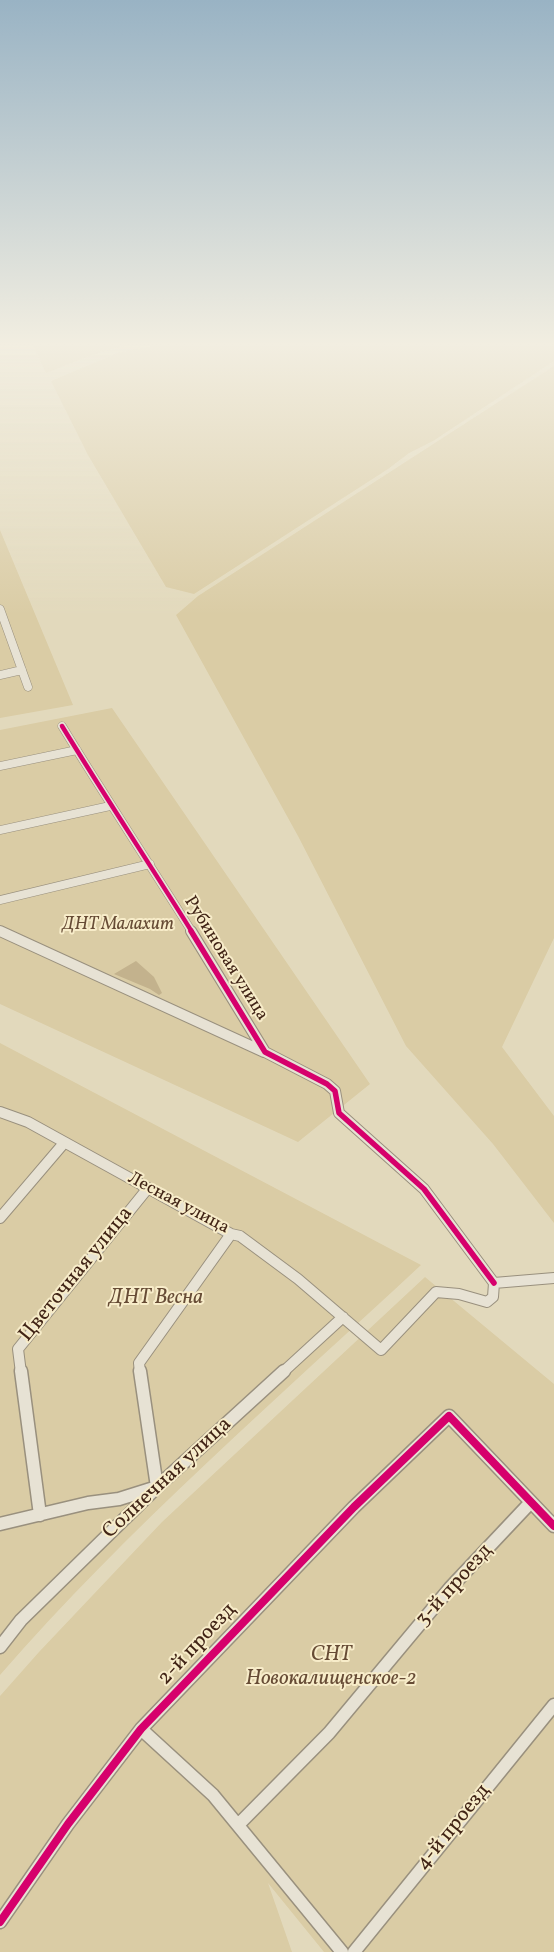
<!DOCTYPE html>
<html>
<head>
<meta charset="utf-8">
<style>
	body { margin:0 }
	canvas { display:block; background:#e2d9bc }
</style>
</head>
<body>
<canvas width="554" height="1952"></canvas>
<script>
const c = document.querySelector('canvas').getContext('2d');
c.lineJoin = 'round';
function fillPath(path, color) { c.fillStyle = color; c.fill(path, 'evenodd'); }
function stroke(path, color, width, dash) { c.strokeStyle = color; c.lineWidth = width; c.lineCap = dash ? 'butt' : 'round'; c.setLineDash(dash || []); c.stroke(path); }
function drawText(font, color, halo, rows, align = 'center') {
  c.font = font + ' Vollkorn,serif'; c.lineWidth = 4; c.setLineDash([]); c.textBaseline = 'middle'; c.strokeStyle = halo; c.fillStyle = color; for (const [text, x, y, turn = 0] of rows) {
    c.save(); c.translate(x, y); c.rotate((+turn || 0) * Math.PI / 180); c.textAlign = isNaN(turn) ? turn : align; if (halo) c.strokeText(text, 0, 0); c.fillText(text, 0, 0); c.restore();
  }
}
fillPath(new Path2D(`
	M 38,342 L 165,342 L 135,343 L 100,352 L 46,373 L 32,344 Z
	M 170,342 L 554,342 L 554,361 L 433,441 L 409,453 L 388,469 L 194,594 L 166,587 L 88,455 L 51,381 L 118,353 Z
	M 554,366 L 554,938 L 502,1047 L 554,1116 L 554,1223 L 493,1144 L 406,1046 L 298,836 L 176,615 L 198,596 Z
	M 0,530 L 73,705 L 0,718 Z
	M 112,708 L 370,1084 L 298,1142 L 0,1004 L 0,730 Z
	M 0,1043 L 421,1265 C 278,1398 129,1527 0,1675 Z
	M 425,1277 L 554,1384 L 554,1952 L 324,1952 L 268,1883 L 292,1952 L 0,1952 L 0,1696 L 39,1652 L 162,1522 Z`), '#dacca5');
fillPath(new Path2D(`
	M 136,961 L 154,977 L 162,993 L 159,995 L 150,989 L 114,974 Z`), '#c3b28d');
const minorFar2 = new Path2D(`
	M 0,609 L 28,687
	M 0,675 L 22,670
	M 62,726 C 104,795 149,863 192,932
	M 0,766 L 77,750
	M 0,830 L 110,806
	M 0,900 L 150,864
	M 0,931 L 2,932`);
const minorFar1 = new Path2D(`
	M 0,931 L 264,1052
	M 191,931 L 265,1052 L 327,1084 L 335,1091 L 339,1113 L 424,1189 L 494,1283
	M 0,1112 L 28,1122 L 231,1234 L 240,1236 L 298,1279 L 381,1350 L 436,1292 L 459,1294 L 487,1302 L 493,1297 L 494,1283
	M 0,1218 L 64,1143
	M 494,1283 L 554,1278
	M 21,1373 L 18,1349 L 148,1188
	M 140,1373 L 139,1363 L 231,1234
	M 282,1373 L 343,1317`);
const minor = new Path2D(`
	M 21,1371 L 40,1515
	M 0,1524 L 88,1503 L 119,1499 L 157,1487 L 140,1371
	M 0,1647 L 21,1620 L 157,1487 L 284,1371
	M 141,1729 L 213,1795 L 342,1952
	M 238,1825 L 329,1733 L 450,1588 L 531,1502
	M 0,1922 L 68,1824 L 141,1729 L 354,1507 L 449,1416 L 554,1526
	M 354,1952 L 554,1705`);
stroke(minorFar2, '#99907e', 9);
stroke(minorFar1, '#99907e', 12);
stroke(minor, '#99907e', 15);
stroke(minorFar2, '#e7e2d4', 8);
stroke(minorFar1, '#e7e2d4', 10);
stroke(minor, '#e7e2d4', 12);
stroke(new Path2D(`
	M 62,726 C 104,795 149,863 192,932`), '#d6006c', 4.5);
stroke(new Path2D(`
	M 191,931 L 265,1052 L 327,1084 L 335,1091 L 339,1113 L 424,1189 L 494,1283`), '#d6006c', 5.5);
stroke(new Path2D(`
	M 0,1922 L 68,1824 L 141,1729 L 354,1507 L 449,1416 L 554,1526`), '#d6006c', 8);
const sky = c.createLinearGradient(0, 0, 0, 615);
sky.addColorStop(0, '#99b3c4');
sky.addColorStop(0.56, '#f2eee1');
sky.addColorStop(1, '#f2eee100');
c.fillStyle = sky;
c.fillRect(0, 0, 554, 615);
drawText('italic 18px', '#664b35', '#f7ecc9', [
	["ДНТ Малахит",118,926]
]);
drawText('18px', '#412416', '#f7ecc9', [
	["Рубиновая улица",225,959,58],
	["Лесная улица",178,1204,28]
]);
drawText('21px', '#412416', '#f7ecc9', [
	["Цветочная улица",77,1275,-51],
	["Солнечная улица",168,1479,-43],
	["3-й проезд",455,1586,-48],
	["2-й проезд",198,1645,-47],
	["4-й проезд",454,1828,-51]
]);
drawText('italic 21px', '#664b35', '#f7ecc9', [
	["ДНТ Весна",156,1299],
	["СНТ",331,1656],
	["Новокалищенское-2",331,1680]
]);
</script>
</body>
</html>
